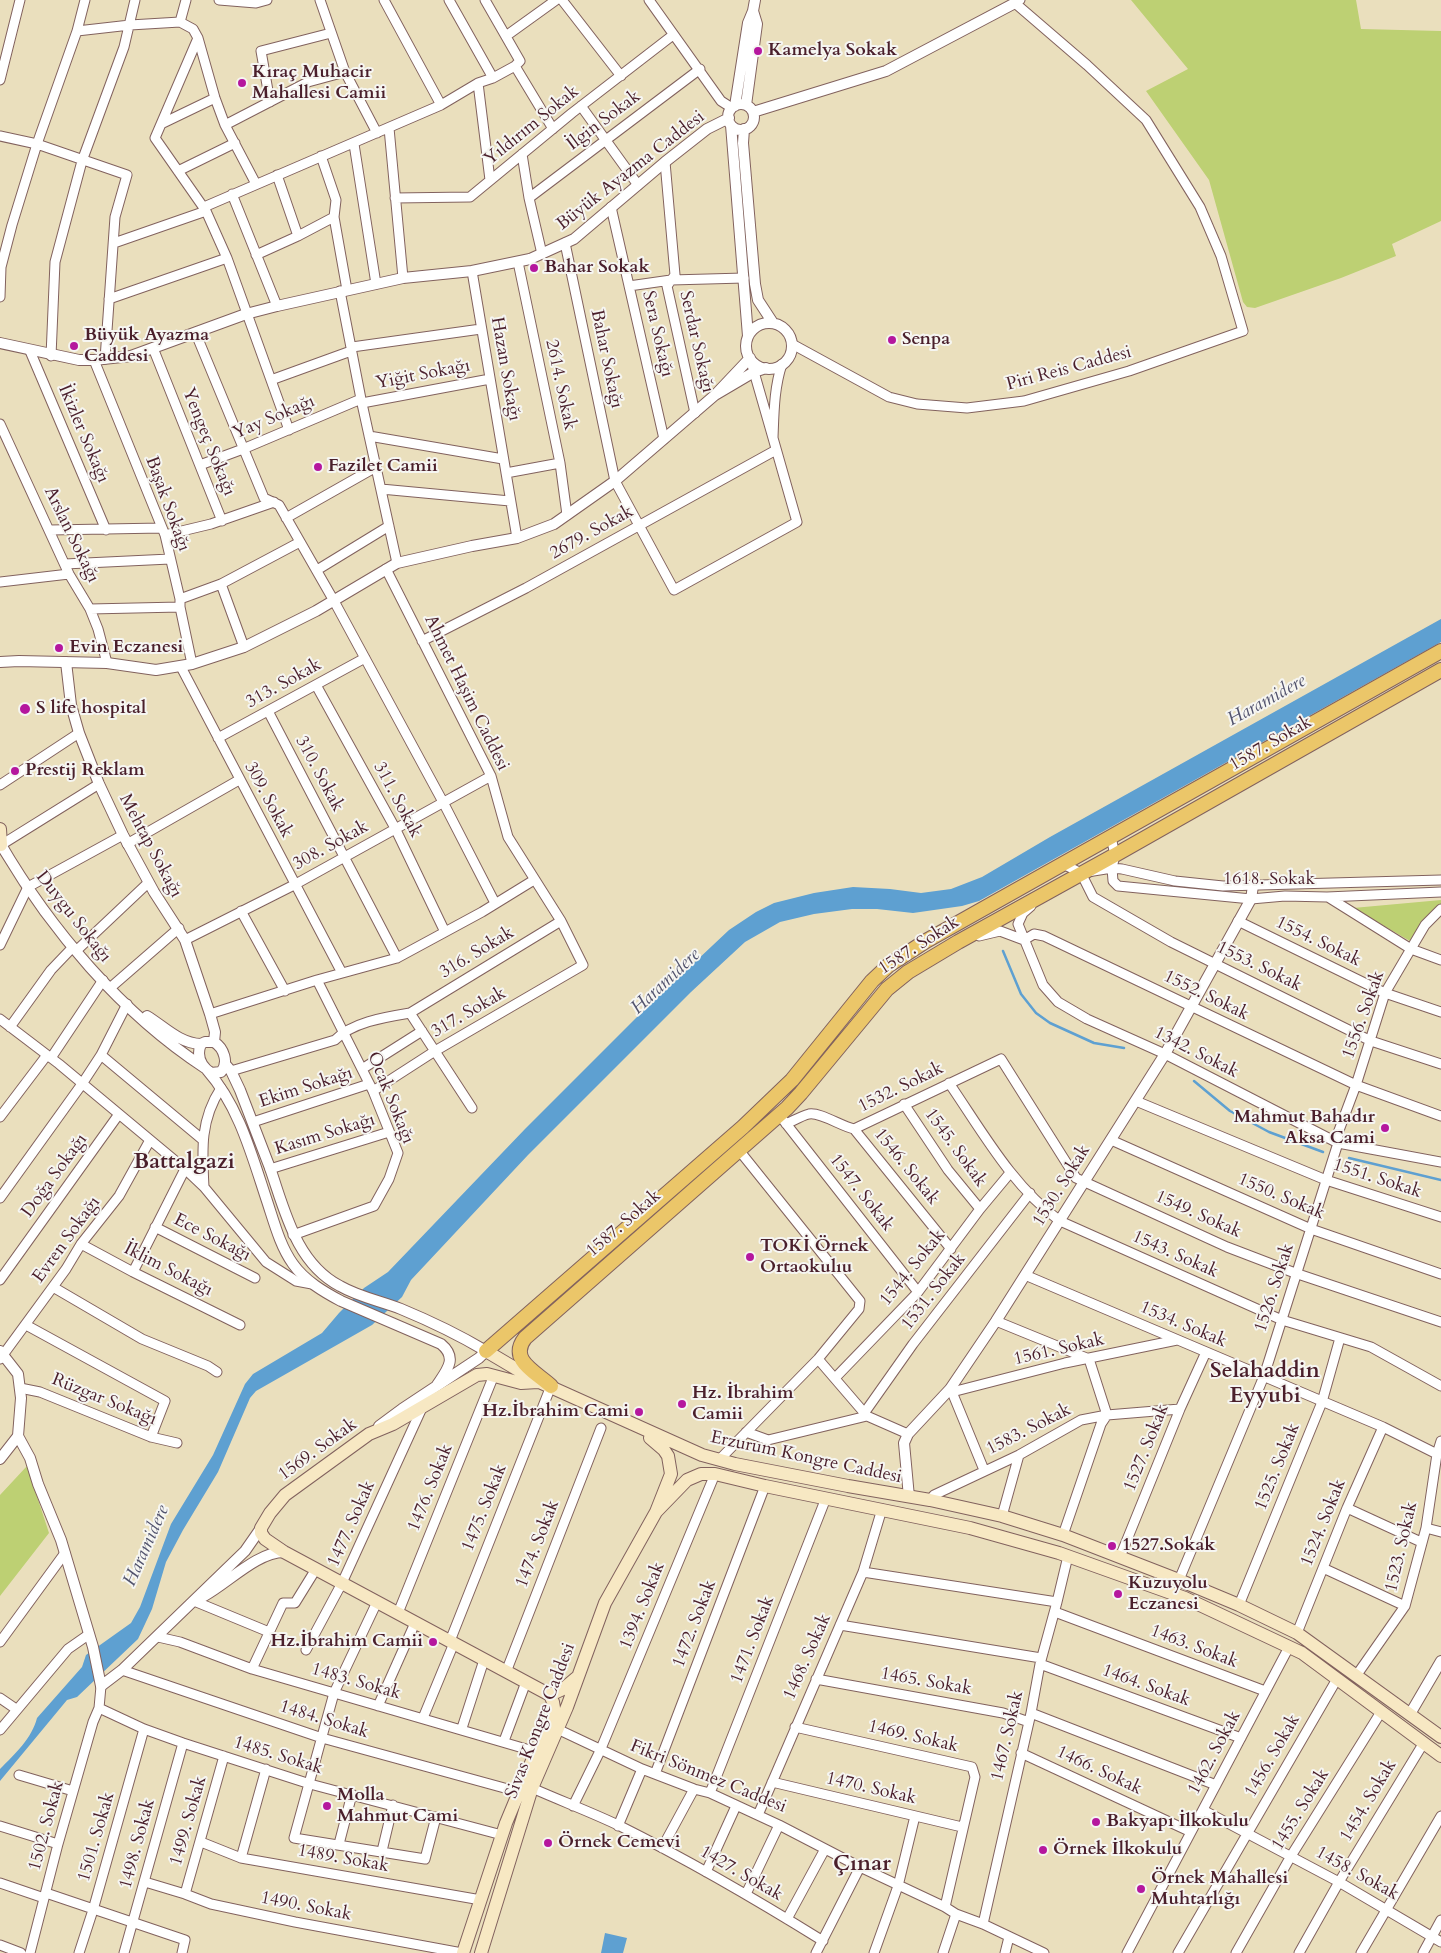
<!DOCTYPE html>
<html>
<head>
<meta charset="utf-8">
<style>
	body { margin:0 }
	canvas { display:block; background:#eadfbd }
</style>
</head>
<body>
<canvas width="1441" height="1953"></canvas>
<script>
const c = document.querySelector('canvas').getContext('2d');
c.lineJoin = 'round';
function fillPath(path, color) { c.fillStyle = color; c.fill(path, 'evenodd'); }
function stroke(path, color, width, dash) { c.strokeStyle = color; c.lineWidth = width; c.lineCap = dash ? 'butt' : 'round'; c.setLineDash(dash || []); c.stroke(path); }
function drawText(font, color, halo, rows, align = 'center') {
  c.font = font + ' Cardo,serif'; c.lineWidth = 4; c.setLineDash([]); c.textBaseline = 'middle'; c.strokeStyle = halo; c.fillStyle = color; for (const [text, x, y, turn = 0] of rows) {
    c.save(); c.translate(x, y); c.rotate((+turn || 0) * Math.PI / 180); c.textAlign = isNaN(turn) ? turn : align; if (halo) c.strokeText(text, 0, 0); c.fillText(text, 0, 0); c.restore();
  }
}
fillPath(new Path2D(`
	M 1131,0 L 1356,0 L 1361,29 L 1441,31 L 1441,221 L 1392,244 L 1396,256 L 1341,278 L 1255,308 L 1247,307 L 1243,302 L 1209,180 L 1146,91 L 1188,69 Z
	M 1441,900 L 1441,905 L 1421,924 L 1410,941 L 1353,908 Z
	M 27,1466 L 49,1533 L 0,1596 L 0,1495 Z`), '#bdd073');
fillPath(new Path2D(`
	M 1441,619 L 1441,642 L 979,901 L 962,906 L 913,913 L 877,909 L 852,909 L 814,914 L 780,922 L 745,942 L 691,992 L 528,1155 L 411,1280 L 402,1297 L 372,1325 L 256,1391 L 250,1398 L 218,1472 L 183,1530 L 166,1562 L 152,1609 L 138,1639 L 77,1697 L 67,1700 L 0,1781 L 0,1769 C 15,1754 32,1738 37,1718 L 82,1667 L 86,1655 L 131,1623 L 140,1607 L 171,1524 L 213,1455 L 245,1384 L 253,1374 L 322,1333 L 339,1313 L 364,1288 L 388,1272 L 525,1129 L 645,1009 L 729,930 L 756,912 L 774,903 L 814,893 L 853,887 L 890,889 L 921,893 L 951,889 L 982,877 L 1050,837 Z
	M 605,1933 L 627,1938 L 623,1953 L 601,1953 Z`), '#5ea0d1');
stroke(new Path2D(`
	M 1003,951 L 1021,994 L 1036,1013 L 1050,1023 L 1094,1043 L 1124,1048
	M 1194,1081 L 1230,1111 L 1269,1132 L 1323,1152
	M 1349,1158 L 1441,1180`), '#5ea0d1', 2.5);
const minor = new Path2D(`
	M 219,0 L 256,3 L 267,0
	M 320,0 L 345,72 L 377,133
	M 384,0 L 441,105
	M 449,0 L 493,78
	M 562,0 L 621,76
	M 649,0 L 721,101 L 732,108
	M 180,22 L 193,29 L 198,38
	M 77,31 L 130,25 L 180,22 L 186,0
	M 506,36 L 556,0
	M 515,66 L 553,129
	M 0,80 L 20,0
	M 478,83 L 490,180
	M 270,102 L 261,51 L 331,33
	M 581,106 L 638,185
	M 161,124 L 215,98
	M 225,125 L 308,82 L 345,72
	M 389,128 L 403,278
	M 0,136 L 37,144 L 127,175 L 115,217 L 105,359
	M 354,144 L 376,284
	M 522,154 L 529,198 L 542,254
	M 321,156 L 336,200 L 334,217 L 347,290
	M 665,162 L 675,275 L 667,286 L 695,413
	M 178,171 L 235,143
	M 277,175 L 298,236
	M 256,184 L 225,125 L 215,98 L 198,38 L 155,138 L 206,211 L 227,258 L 289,430
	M 232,194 L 277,306
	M 395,198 L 470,197 L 572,113 L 673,35
	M 529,198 L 700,69
	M 204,207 L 441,105 L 478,83 L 493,78 L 515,66 L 520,61 L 485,0
	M 611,207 L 664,439
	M 114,243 L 206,211
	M 565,243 L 615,481 L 674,590 L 797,522 L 773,438
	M 256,255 L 298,236 L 334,217
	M 518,262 L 560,463 L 567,515
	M 472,271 L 517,538
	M 629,286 L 671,280 L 744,278
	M 340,291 L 361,399 L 397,563
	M 0,297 L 1,267 L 12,225 L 37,144 L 77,31 L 85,0
	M 109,299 L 227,258
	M 196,334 L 264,498 L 279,505 L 334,601 L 443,802 L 495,903
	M 792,344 L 889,397 L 917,404 L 967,408 L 1024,401 L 1129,371 L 1243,331 L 1221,256 L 1200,207 L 1146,120 L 1087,65 L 1015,3 L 1020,0
	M 352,347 L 481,329
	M 153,348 L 222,521
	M 30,351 L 106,530
	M 51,356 L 55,262 L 82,161 L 124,47 L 135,0
	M 750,358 L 773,438 C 774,413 774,388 782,364
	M 94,360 L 165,535 L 180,599 L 180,607 L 192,664
	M 271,380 L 351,351
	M 362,403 L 490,379
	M 0,424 L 69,574 L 90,609 L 98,629 L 107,663
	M 369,436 L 503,459
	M 200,465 L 243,449 L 361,399
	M 506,473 L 560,463
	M 381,489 L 510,501
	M 286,518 L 376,467
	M 50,530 L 162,528
	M 165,535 L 211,524 L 274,502
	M 65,564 L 170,559
	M 317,570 L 389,526
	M 0,582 L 69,574
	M 221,584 L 244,647
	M 180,599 L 221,584 L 300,542
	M 90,609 L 180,607
	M 422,641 L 526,588 L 776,450
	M 181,667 L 342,973
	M 316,685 L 395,828 L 445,932
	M 268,711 L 397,958
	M 218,738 L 365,658
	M 0,785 L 79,733
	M 1111,837 L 1115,855 L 1112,868 L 1113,881 L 1118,886 L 1251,899 L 1285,896 L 1327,897 L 1441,892
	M 127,844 L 239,780
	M 1,845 L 99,784
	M 1063,864 L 1081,873 L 1112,868 L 1122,869 L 1175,881 L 1223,886 L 1441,880
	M 1081,873 L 1093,897 L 1171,942 L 1371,1041 L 1441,1064
	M 1328,897 L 1411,949 L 1441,960
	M 1031,906 L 1023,913 L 1018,924 L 1043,985 L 1058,1002 L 1087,1019 L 1165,1054 L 1338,1143 L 1441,1162
	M 241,911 L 285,991
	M 1238,921 L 1385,993 L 1441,1012
	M 979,936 L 1000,931 L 1024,940
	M 185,940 L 294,885 L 491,776
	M 1024,940 L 1034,934 L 1044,936 L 1356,1085 L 1441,1116
	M 0,945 L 28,887 L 123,835
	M 76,951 L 148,883
	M 110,988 L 179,928
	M 410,1013 L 561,921
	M 210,1014 L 317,980 L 397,958 L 482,912 L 534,880
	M 0,1019 L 59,1064 L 185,1169 L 204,1187 L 266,1262 L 296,1281 L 312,1284
	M 10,1027 L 51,970 L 73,947
	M 101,1055 L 203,1140
	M 51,1058 L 103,980
	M 362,1069 L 422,1031
	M 231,1071 L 335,1040 C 352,1022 386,1017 410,1013 L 472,1108
	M 949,1083 C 982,1131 1012,1186 1060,1221 L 1282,1320 L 1371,1347 L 1441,1386
	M 373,1091 L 435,1051 L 583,965 L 561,921 L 508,837 L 491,776 L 386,569
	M 1136,1101 L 1326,1180 L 1441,1217
	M 904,1104 L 948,1170 L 980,1209
	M 0,1117 L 47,1055
	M 784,1121 L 918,1292
	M 253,1122 L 369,1084
	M 786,1124 C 793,1121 801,1116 809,1114 C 820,1112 841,1126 854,1129 L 1001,1059 L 1076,1178 L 1227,1247 L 1295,1273 L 1441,1322
	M 854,1129 L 951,1249
	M 1111,1140 L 1311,1229 L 1441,1274
	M 270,1169 L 389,1132
	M 204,1187 C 202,1150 200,1120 221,1088
	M 0,1198 L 82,1084 L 101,1055 L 127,1004
	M 155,1227 L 255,1278
	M 293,1235 L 374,1206 L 389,1179 L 398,1153 L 373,1091 L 317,980
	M 81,1244 L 133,1272 L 240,1325
	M 133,1272 L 185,1169
	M 1025,1275 L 1383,1427 L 1437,1454
	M 0,1280 L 119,1114
	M 53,1287 L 142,1339 L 208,1366 L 217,1372
	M 996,1321 L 1089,1359 L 1107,1415 L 1101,1424 L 1063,1535
	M 26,1325 L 165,1401 L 151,1437
	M 0,1359 L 66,1269 L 81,1244 L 119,1196 L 150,1140
	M 818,1359 L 867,1416 L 908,1434
	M 835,1378 L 918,1292 L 980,1209 L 1010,1173
	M 20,1388 L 40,1392 L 151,1437 L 177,1443
	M 950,1389 L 952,1392 L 1065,1363 L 1177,1340
	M 952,1392 L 984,1470
	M 865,1412 L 913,1344 L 1030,1193
	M 746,1432 L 768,1440 L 867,1416
	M 719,1460 L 818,1359 L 859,1309 L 860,1301 L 738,1149
	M 930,1500 L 934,1495 L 1019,1455 L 1081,1420 L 1107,1415 L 1180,1409
	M 1347,1508 L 1421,1542
	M 1002,1516 L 1019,1455
	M 1426,1528 L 1441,1532
	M 1120,1557 L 1180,1409 L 1206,1352
	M 1323,1568 L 1405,1606
	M 863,1572 L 1057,1602
	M 1179,1580 L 1264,1376 L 1338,1143 L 1338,1133 L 1356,1085 L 1385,993 L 1425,925 L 1441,909
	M 194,1601 L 269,1632
	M 377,1602 L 334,1693 L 294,1838 L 425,1859 L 436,1817
	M 1239,1605 L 1322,1402 L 1340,1338
	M 1055,1612 L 1265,1691
	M 398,1613 L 494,1375
	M 840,1625 L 1041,1658
	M 1297,1633 L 1347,1508 L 1383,1427
	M 158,1637 L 180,1642 L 252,1669 L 540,1753
	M 450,1641 L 551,1386
	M 0,1642 L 65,1553
	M 306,1650 L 342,1583 L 422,1408
	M 1040,1664 L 1241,1738
	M 252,1669 L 283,1603 L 295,1603 L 316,1569
	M 122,1670 L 322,1738 L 519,1792
	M 506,1672 L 601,1428
	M 1356,1676 L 1405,1606 L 1426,1528 L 1437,1454 L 1441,1441
	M 816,1679 L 1003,1713 L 1029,1722
	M 101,1686 L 99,1708 L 144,1729 L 183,1743 L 310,1784 L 502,1835
	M 0,1698 L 16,1709
	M 378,1706 L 415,1623
	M 1031,1713 L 1216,1785
	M 423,1718 L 454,1643
	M 553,1727 L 642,1769 L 694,1789 L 710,1793 L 779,1825 L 860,1867 L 945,1907 L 956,1914 L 983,1924 L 1044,1953
	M 795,1727 L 972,1767 L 975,1777 L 945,1907
	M 462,1728 L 484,1660
	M 0,1730 L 68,1649 L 88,1635
	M 504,1741 L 526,1682
	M 1021,1753 L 1191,1832
	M 655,1774 L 765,1486
	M 19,1775 L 73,1791
	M 772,1782 L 962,1827
	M 532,1788 C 561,1801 591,1812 620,1826 C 690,1861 757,1900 823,1941
	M 710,1793 L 826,1498
	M 573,1806 L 600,1751 L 715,1474
	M 1203,1810 L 1339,1882 L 1441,1942
	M 758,1815 L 863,1572 L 882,1509
	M 0,1826 L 58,1844
	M 618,1826 L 642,1769
	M 201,1842 L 241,1858 L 481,1900
	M 339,1844 L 352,1794
	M 662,1848 L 694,1789
	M 382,1851 L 393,1805
	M 241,1858 L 266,1769
	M 706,1872 L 736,1806
	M 145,1882 L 185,1894 L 211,1904 L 295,1922 L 462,1953
	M 0,1883 L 44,1898
	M 46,1893 L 185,1940 L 182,1953
	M 185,1894 L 224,1756
	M 746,1894 L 779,1825
	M 787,1919 L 825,1849
	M 983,1924 L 1031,1713 L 1040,1664 L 1057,1602 L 1068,1556
	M 0,1945 L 21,1953
	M 30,1953 L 58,1844 L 93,1722 L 99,1708
	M 79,1953 L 93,1910 L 144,1729
	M 124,1953 L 183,1743
	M 816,1953 L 860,1867
	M 874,1953 L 898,1886 L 915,1816
	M 943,1953 L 956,1914
	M 1005,1953 L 1009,1937
	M 1127,1953 L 1289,1647
	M 1178,1953 L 1337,1679
	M 1236,1953 L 1291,1856 L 1381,1712
	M 1299,1953 L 1339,1882 L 1423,1744
	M 1361,1953 L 1441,1816
	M 1423,1953 L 1441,1920`);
const tertiary = new Path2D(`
	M728 117a13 13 0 1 1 26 0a13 13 0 1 1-26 0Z
	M 746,105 L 757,24 L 753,11
	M 735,106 L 748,23 L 753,11 L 755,0
	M 753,112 L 886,71 L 1015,3
	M 731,125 L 748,336
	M 744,129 L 743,143 L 755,284 L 758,300 L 773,323
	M746 346a23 23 0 1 1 46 0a23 23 0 1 1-46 0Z
	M 0,343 L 79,360 L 94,360 L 131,356 L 246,314 L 277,306 L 403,278 L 472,271 L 530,259 L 574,239 L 665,162 L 707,129 L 729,118
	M 750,358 L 715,395 L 754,372 L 766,368
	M 0,662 L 19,661 L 107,663 L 156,670 L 192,664 L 244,647 L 316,611 L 397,563 L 472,546 L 517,538 L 554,524 L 615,481 L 715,395
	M 66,662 L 71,705 L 79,733 L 99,784 L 123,835 L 154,892 L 185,940 L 210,1014 L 215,1032 L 214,1042
	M 0,843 C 50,929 122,1014 205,1068
	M 147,1016 C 165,1027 179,1043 201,1044
	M 205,1042 L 214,1042 C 224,1048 229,1063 221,1072 L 211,1073 C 201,1066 196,1056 201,1044 Z
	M 225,1064 L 231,1071 L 240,1090 C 250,1116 260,1142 270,1168 C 285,1211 296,1263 340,1286 C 359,1297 381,1301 401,1309 C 430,1321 459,1335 486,1351 L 479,1358 L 402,1409 L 379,1426
	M 207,1070 C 239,1106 252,1156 267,1201 C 274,1222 280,1246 293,1264 C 305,1281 324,1292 341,1301 L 441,1344 C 458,1358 447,1370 437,1385
	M 0,1351 L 18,1374 L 21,1398 L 18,1436 L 0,1459
	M 18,1436 L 30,1458 L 38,1484 L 61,1540 L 93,1647 L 101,1686 L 122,1670 L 245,1551 L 261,1528
	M 909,1497 L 904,1443 L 908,1434 L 950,1389 L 996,1321 L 1165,1054 L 1251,899 L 1253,886
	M 204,1596 C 228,1583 257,1552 284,1552
	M 1410,1714 L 1441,1661`);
const secondary = new Path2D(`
	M 0,829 L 1,845
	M 486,1351 L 535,1380 L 702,1455 L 735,1464 L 848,1486 L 930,1500 L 1002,1516 L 1063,1535 L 1179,1580 L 1239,1605 L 1297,1633 L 1441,1737
	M 538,1382 L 521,1383 L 487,1374 L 477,1375 L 393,1424 L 369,1434 L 285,1495 L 270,1513 L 261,1528 L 261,1533 L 265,1539 L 284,1552 L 550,1695
	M 656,1512 L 687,1480 L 701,1474 L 715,1474 L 765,1486 L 970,1528 L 1059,1553 L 1185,1598 L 1302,1653 L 1441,1756
	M 550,1695 L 563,1689 L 576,1678
	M 463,1953 L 506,1823 L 554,1708 L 553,1702 L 550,1695
	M 481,1953 L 532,1788 L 567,1707 L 605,1603 L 656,1512 L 671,1474 L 668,1456 L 664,1450 L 650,1438`);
const primary = new Path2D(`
	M 486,1351 L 743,1127 L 792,1080 L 872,981 L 889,965 L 926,941 L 1441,651
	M 551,1386 C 536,1372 508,1360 525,1338 L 787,1108 L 801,1093 L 887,989 L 908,972 L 958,942 L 1115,855 L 1441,670`);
stroke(minor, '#82625e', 11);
stroke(tertiary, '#82625e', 12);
stroke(secondary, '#82625e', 14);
stroke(primary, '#82625e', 16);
stroke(minor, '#fff', 9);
stroke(tertiary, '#fff', 10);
stroke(secondary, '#f7e8c3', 12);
stroke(primary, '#ebc669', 14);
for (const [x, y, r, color] of [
	[758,51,5,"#b5179e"],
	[242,83,5,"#b5179e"],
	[534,268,5,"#b5179e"],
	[892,340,5,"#b5179e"],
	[74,346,5,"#b5179e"],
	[318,467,5,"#b5179e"],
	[59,648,5,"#b5179e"],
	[25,709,6,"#b5179e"],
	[15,771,5,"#b5179e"],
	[1385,1128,5,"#b5179e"],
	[750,1257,5,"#b5179e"],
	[682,1404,5,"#b5179e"],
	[639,1412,5,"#b5179e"],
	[1112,1546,5,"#b5179e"],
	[1118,1594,5,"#b5179e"],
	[433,1642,5,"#b5179e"],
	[327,1806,5,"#b5179e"],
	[1096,1822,5,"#b5179e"],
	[548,1843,5,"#b5179e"],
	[1043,1850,5,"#b5179e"],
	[1141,1889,5,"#b5179e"]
]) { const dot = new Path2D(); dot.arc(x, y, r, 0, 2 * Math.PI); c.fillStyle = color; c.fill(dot); stroke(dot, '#f6f6f2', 2); }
drawText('bold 18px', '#4a1f2b', '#f6f6f2', [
	["Kamelya Sokak",768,51],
	["Kıraç Muhacir",252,73],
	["Mahallesi Camii",252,94],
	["Bahar Sokak",544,268],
	["Büyük Ayazma",84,336],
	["Caddesi",84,357],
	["Senpa",902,340],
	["Fazilet Camii",328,467],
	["Evin Eczanesi",69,648],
	["S life hospital",36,709],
	["Prestij Reklam",25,771],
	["Mahmut Bahadır",1375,1118,"right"],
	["Aksa Cami",1375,1139,"right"],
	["TOKİ Örnek",760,1247],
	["Ortaokulıu",760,1268],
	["Hz. İbrahim",692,1394],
	["Camii",692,1415],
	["Hz.İbrahim Cami",629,1412,"right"],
	["1527.Sokak",1122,1546],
	["Kuzuyolu",1128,1584],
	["Eczanesi",1128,1605],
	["Hz.İbrahim Camii",423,1642,"right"],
	["Molla",337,1796],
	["Mahmut Cami",337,1817],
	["Bakyapı İlkokulu",1106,1822],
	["Örnek Cemevi",558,1843],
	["Örnek İlkokulu",1053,1850],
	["Örnek Mahallesi",1151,1879],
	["Muhtarlığı",1151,1900]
], 'left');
drawText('18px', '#4a1f2b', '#f6f6f2', [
	["İlgin Sokak",604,121,-37],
	["Yıldırım Sokak",532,126,-39],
	["Büyük Ayazma Caddesi",631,171,-38],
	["Sera Sokağı",657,334,77],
	["Serdar Sokağı",696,342,77],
	["Bahar Sokağı",606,359,78],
	["Hazan Sokağı",505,369,80],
	["Piri Reis Caddesi",1069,369,-15],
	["Yiğit Sokağı",423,375,-11],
	["2614. Sokak",560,385,78],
	["Yay Sokağı",274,418,-23],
	["İkizler Sokağı",83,434,67],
	["Yengeç Sokağı",208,442,68],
	["Başak Sokağı",167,504,70],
	["2679. Sokak",592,533,-29],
	["Arslan Sokağı",71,535,64],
	["313. Sokak",284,684,-29],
	["Ahmet Haşim Caddesi",466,693,64],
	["1587. Sokak",1271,744,-30],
	["310. Sokak",319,774,62],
	["309. Sokak",268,800,62],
	["311. Sokak",397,800,62],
	["Mehtap Sokağı",150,846,62],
	["308. Sokak",331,846,-29],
	["1618. Sokak",1269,880],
	["Duygu Sokağı",73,917,52],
	["1554. Sokak",1318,942,26],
	["1587. Sokak",919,946,-33],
	["316. Sokak",477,953,-31],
	["1553. Sokak",1259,967,26],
	["1552. Sokak",1206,996,26],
	["317. Sokak",469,1013,-30],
	["1556. Sokak",1364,1015,-70],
	["1342. Sokak",1196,1053,27],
	["Ekim Sokağı",306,1088,-18],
	["1532. Sokak",901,1088,-26],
	["Ocak Sokağı",390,1098,68],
	["Kasım Sokağı",325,1135,-17],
	["1545. Sokak",955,1148,54],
	["1546. Sokak",906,1167,51],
	["Doğa Sokağı",55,1176,-54],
	["1551. Sokak",1377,1179,18],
	["1530. Sokak",1062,1186,-58],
	["1547. Sokak",861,1193,52],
	["1550. Sokak",1281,1197,23],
	["1549. Sokak",1198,1215,24],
	["1587. Sokak",624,1224,-41],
	["Ece Sokağı",212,1238,27],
	["Evren Sokağı",67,1240,-54],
	["1543. Sokak",1175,1255,24],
	["1544. Sokak",913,1268,-51],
	["İklim Sokağı",168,1270,27],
	["1526. Sokak",1275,1288,-72],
	["1531. Sokak",934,1292,-52],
	["1534. Sokak",1183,1325,23],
	["1561. Sokak",1059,1350,-13],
	["Rüzgar Sokağı",104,1400,22],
	["1583. Sokak",1029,1430,-27],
	["1527. Sokak",1147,1448,-68],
	["1569. Sokak",318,1450,-36],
	["Erzurum Kongre Caddesi",806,1458,12],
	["1525. Sokak",1278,1467,-68],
	["1476. Sokak",431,1488,-68],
	["1475. Sokak",485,1508,-68],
	["1524. Sokak",1324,1523,-68],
	["1477. Sokak",352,1524,-66],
	["1474. Sokak",538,1544,-69],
	["1523. Sokak",1402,1547,-77],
	["1394. Sokak",643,1606,-68],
	["1472. Sokak",695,1624,-69],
	["1471. Sokak",753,1640,-69],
	["1463. Sokak",1194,1647,21],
	["1468. Sokak",808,1657,-66],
	["1483. Sokak",356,1682,16],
	["1465. Sokak",926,1682,10],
	["1464. Sokak",1146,1686,20],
	["1484. Sokak",324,1720,17],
	["Sivas Kongre Caddesi",541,1721,-69],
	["1467. Sokak",1008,1736,-77],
	["1469. Sokak",913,1737,13],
	["1462. Sokak",1215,1753,-62],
	["1485. Sokak",278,1756,17],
	["1456. Sokak",1273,1756,-60],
	["1466. Sokak",1099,1771,25],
	["Fikri Sönmez Caddesi",708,1777,22],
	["1470. Sokak",871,1789,13],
	["1454. Sokak",1369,1801,-59],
	["1455. Sokak",1301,1810,-58],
	["1499. Sokak",189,1821,-74],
	["1502. Sokak",47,1826,-75],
	["1501. Sokak",97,1837,-74],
	["1498. Sokak",138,1844,-75],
	["1489. Sokak",343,1859,10],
	["1427. Sokak",741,1874,30],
	["1458. Sokak",1357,1874,29],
	["1490. Sokak",306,1907,11]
]);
drawText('italic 19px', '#52536d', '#f6f6f2', [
	["Haramidere",1267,701,-29],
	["Haramidere",666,982,-43],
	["Haramidere",147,1546,-66]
]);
drawText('bold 22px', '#4a1f2b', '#f6f6f2', [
	["Battalgazi",184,1163],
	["Selahaddin",1265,1372],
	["Eyyubi",1265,1397],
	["Çınar",862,1865]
]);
</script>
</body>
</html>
